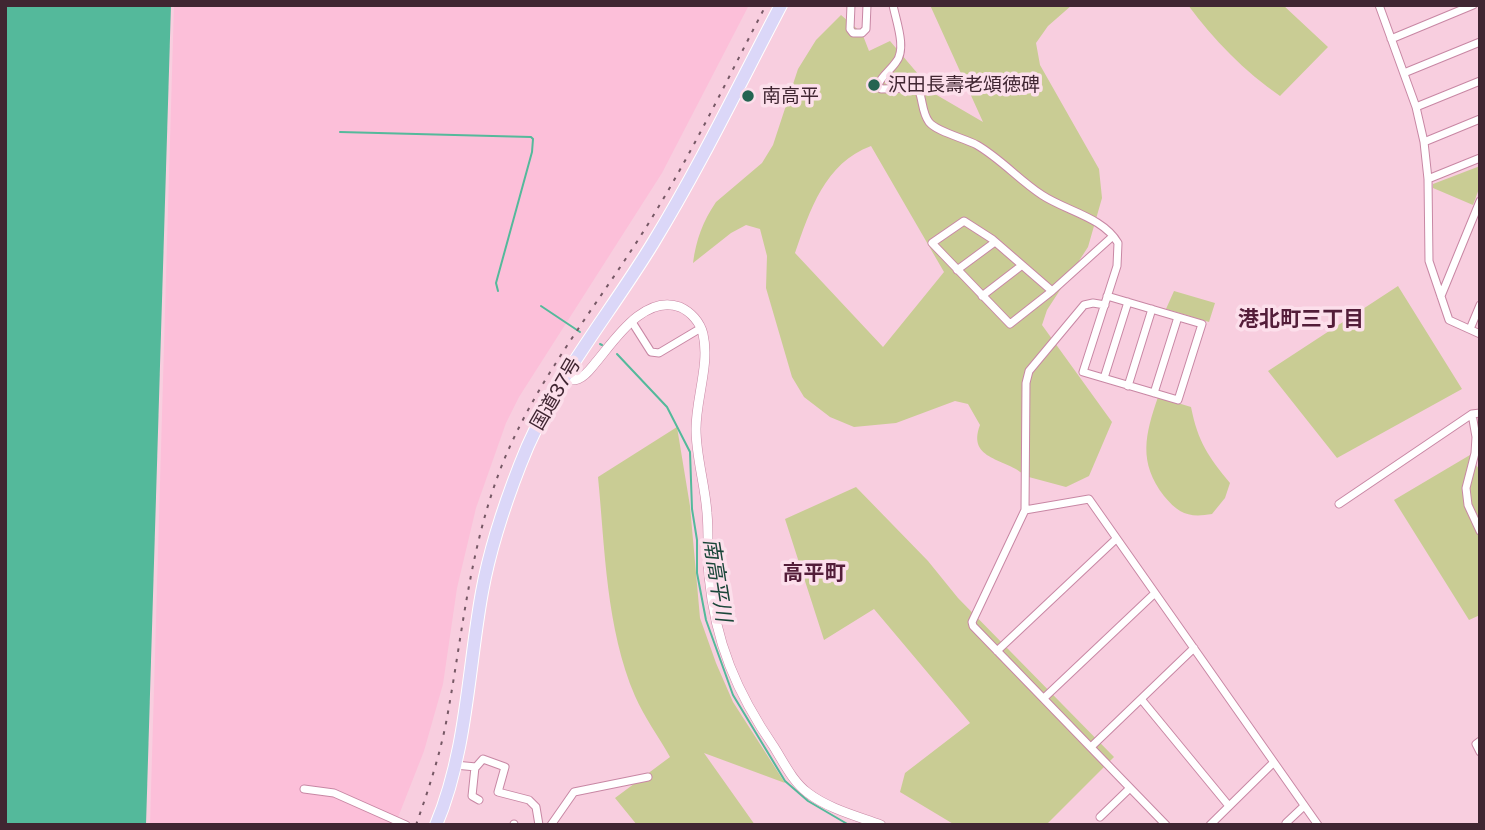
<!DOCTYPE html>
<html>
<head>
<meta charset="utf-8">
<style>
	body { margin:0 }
	#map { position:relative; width:1485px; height:830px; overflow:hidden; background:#f8cedf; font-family:"Public Sans",sans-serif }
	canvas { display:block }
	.frame { position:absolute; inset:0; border:7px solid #402632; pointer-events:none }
</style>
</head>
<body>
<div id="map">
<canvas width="1485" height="830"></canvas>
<div class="frame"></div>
</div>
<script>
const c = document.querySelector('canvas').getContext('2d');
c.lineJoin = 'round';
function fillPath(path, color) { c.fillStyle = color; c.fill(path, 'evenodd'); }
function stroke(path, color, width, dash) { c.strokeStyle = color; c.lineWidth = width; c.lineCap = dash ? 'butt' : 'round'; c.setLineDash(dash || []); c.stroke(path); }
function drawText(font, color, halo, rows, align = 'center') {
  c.font = font + ' "Public Sans","Noto Sans JP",sans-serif'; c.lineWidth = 7; c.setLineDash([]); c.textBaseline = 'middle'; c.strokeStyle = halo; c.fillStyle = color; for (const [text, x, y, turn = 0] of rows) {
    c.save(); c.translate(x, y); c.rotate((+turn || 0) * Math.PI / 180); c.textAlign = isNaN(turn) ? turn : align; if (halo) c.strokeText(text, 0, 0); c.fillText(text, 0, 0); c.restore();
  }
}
fillPath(new Path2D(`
	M 174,5 L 749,5 L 662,173 L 519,397 L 506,423 L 476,508 L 457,588 L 443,684 L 424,751 L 395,825 L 150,825 Z`), '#fcbfd9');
fillPath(new Path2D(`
	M 930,5 L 1072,5 L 1048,26 L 1036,43 L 1040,65 L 1099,169 L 1102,198 L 1088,247 L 1047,310 L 1042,325 L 1112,422 L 1089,476 L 1066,487 L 1025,476 C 1008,458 966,461 980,425 L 968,404 L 955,401 L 896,423 L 854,427 L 830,417 L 804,397 L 792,377 L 766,288 L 767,256 L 760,229 L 746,225 L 731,233 L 693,263 C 696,240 703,221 716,202 L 762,163 L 773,145 L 798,69 L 816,40 L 841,15 L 862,33 L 869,51 L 890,41 L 935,94 L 983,122 ZM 871,146 L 944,272 L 883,347 L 795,253 C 810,210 825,163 871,146 Z
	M 1188,5 L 1283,5 L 1328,47 L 1280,96 C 1245,72 1213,39 1188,5 Z
	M 1480,166 L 1480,186 L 1473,205 L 1433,188 L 1433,184 Z
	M 1398,286 L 1462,389 L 1337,458 L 1268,371 Z
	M 1174,291 L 1215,303 L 1209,322 L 1166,309 Z
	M 1158,397 L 1191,407 C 1198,442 1208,456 1230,483 L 1225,498 L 1212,514 C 1189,518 1179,514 1164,496 C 1138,462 1145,435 1158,397 Z
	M 677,427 L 690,506 L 700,618 L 716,663 L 733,702 L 785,783 L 704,753 L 755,825 L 637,825 L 615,798 L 670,757 C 659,737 644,717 635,696 C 606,628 605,549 598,477 Z
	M 1470,455 L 1480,471 L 1480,615 L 1469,620 L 1394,500 Z
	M 856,487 L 928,561 L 958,598 L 1114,757 L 1046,825 L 955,825 L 900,792 L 905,773 L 970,723 L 874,609 L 824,640 L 785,519 Z`), '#c9cc94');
fillPath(new Path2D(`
	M 5,5 L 171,5 L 146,825 L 5,825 Z`), '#54b99b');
stroke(new Path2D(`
	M 340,132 L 531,137 L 533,139 L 532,152 L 496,283 L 498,291
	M 541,306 L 580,332
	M 600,344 L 602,345
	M 617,354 L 667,407 L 690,452 L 692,509 L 697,540 L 697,573 L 706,620 L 733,695 L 785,781 L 808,801 L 849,825`), '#54b99b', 2);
const minor = new Path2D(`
	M 851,5 L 850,29 L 853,33 L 862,33 L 866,29 L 867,5
	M 893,5 C 896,21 907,49 896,62 C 890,71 882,75 878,85 L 881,89 L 915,88 L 919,91 C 923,101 922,113 929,122 C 937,132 964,138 977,145 C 1001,159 1019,180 1042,195 C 1066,211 1103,217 1118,243 L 1117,266 L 1083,372 L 1178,400 L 1202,324 L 1107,296
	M 1379,5 L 1416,107 L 1424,142 L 1428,179 L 1429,261 L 1449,320 L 1480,334
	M 1391,39 L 1473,5
	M 1404,73 L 1480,42
	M 1416,107 L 1480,81
	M 1424,142 L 1480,119
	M 1428,179 L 1480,158
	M 964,221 L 992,239 L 1052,291 L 1010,324 L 932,243 Z
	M 957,270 L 995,242
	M 1052,291 L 1113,236
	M 982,296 L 1021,266
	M 1441,296 L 1480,201
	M 1105,305 L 1093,303 L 1084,305 L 1029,371 L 1026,383 L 1025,510 L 972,622 L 973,626 L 1166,825
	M 632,322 L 651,352 L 659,353 L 701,328
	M 1470,329 L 1480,305
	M 1104,378 L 1128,302
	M 1128,386 L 1152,309
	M 1154,393 L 1178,317
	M 1472,414 L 1476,437 L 1475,453 L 1466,488 L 1468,505 L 1480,531
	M 1339,504 L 1472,414 L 1480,413
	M 1025,510 L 1089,499 L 1318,825
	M 997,651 L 1116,539
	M 1044,698 L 1155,593
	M 1141,699 L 1229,806
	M 1480,741 L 1476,744 L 1480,752
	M 1091,747 L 1194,648
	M 455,765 L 476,767 L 483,759 L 505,767 L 498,792 L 529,800 L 536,807 L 539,825
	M 475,767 L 472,796 L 479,800
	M 304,789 L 334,793 L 406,825
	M 1100,817 L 1130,788
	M 1286,823 L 1304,806
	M 514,825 L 514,824
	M 551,825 L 574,792 L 648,777
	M 1210,825 L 1273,763`);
const tertiary = new Path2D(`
	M 563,379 C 568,380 573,381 578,379 C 586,376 591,368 597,361 C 616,338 645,294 680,307 C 691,312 700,322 703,334 C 710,364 696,398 696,429 C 696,457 705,484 707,513 C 709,534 707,555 709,576 C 715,642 737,693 774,747 C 784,763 793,782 808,793 C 829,809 857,816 881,825`);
const trunk = new Path2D(`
	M 436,825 C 467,752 468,669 482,592 C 490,548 504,506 520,465 C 551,383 608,317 653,243 C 700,166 739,85 781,5`);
stroke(minor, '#c887a4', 9);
stroke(tertiary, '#c887a4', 10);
stroke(trunk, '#fff', 14);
stroke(minor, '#fff', 7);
stroke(tertiary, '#fff', 9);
stroke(trunk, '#dbd7f8', 12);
stroke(new Path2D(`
	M 416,825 C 428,791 439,758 446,723 C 463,633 469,546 504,460 C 542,369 606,295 656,211 C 696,145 730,74 766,5`), '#765865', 2, [3.5, 7]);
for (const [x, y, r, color] of [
	[874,85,7,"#246451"],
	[748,96,7,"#246451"]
]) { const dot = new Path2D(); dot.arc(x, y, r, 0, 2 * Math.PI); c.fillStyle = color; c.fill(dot); stroke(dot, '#fcdfeb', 2.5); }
drawText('19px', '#402632', '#fcdfeb', [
	["沢田長壽老頌徳碑",888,85],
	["南高平",762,96]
], 'left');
drawText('19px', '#402632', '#fcdfeb', [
	["国道37号",556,394,-60]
]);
drawText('bold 21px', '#531d39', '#fcdfeb', [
	["港北町三丁目",1301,320],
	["高平町",814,574]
]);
drawText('italic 21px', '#1a4639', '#fcdfeb', [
	["南高平川",717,580,81]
]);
</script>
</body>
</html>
